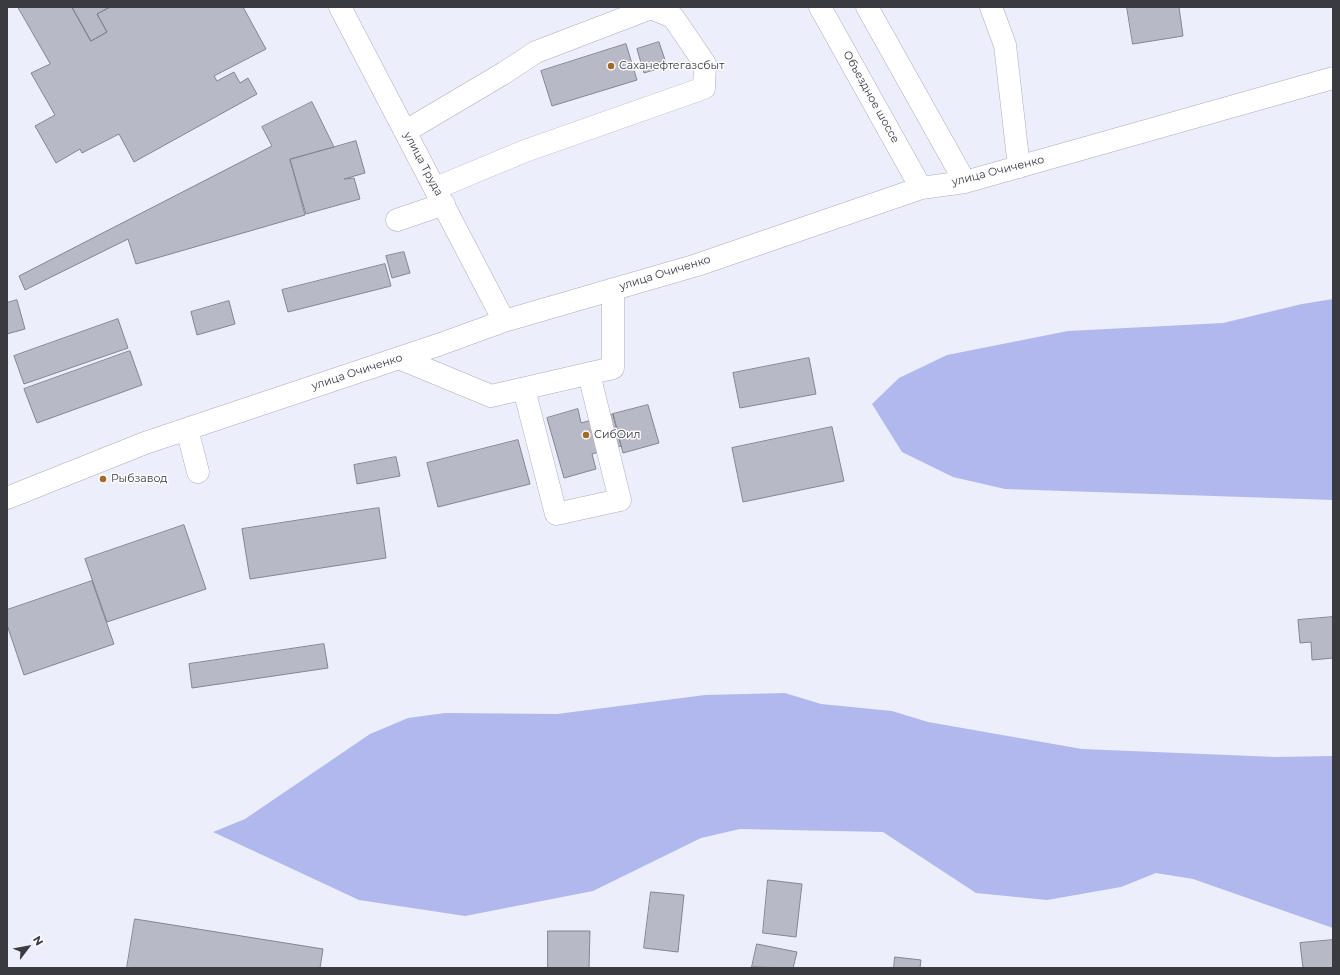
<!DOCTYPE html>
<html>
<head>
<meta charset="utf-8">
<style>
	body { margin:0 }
	#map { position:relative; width:1340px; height:975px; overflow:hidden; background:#eceefc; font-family:Montserrat,sans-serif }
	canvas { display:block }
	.frame { position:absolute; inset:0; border:8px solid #3a3b40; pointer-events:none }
	.north { position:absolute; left:8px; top:927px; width:40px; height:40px; -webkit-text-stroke:3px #fcfcff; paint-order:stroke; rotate:58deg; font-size:11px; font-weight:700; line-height:16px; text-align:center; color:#3a3b40 }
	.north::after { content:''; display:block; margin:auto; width:14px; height:18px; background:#3a3b40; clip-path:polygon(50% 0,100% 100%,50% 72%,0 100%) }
</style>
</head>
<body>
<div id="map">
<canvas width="1340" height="975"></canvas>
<div class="frame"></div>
<div class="north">N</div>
</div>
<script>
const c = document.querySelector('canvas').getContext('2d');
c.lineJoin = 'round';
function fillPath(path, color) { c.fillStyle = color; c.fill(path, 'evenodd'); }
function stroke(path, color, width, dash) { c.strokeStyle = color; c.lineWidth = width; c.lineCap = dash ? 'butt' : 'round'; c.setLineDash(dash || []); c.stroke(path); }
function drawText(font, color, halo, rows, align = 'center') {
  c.font = font + ' Montserrat,sans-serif'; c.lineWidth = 3; c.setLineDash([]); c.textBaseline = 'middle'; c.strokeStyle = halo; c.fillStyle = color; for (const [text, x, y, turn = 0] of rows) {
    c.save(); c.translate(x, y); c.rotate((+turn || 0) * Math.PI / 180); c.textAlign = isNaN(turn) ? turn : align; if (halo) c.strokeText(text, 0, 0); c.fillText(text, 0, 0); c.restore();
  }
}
fillPath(new Path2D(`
	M 1333,299 L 1333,500 L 1005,489 L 953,477 L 902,452 L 872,404 L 899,378 L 947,355 L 1068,331 L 1223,323 L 1302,304 Z
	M 785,693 L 821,704 L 892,711 L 928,722 L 1082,749 L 1276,757 L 1333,756 L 1333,928 L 1193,879 L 1156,873 L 1121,887 L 1047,900 L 976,893 L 883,832 L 740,829 L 701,838 L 593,891 L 465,916 L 359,900 L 213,832 L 245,819 L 370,734 L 408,718 L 445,713 L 557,714 L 705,695 Z`), '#b0b8ed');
const building = new Path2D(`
	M 18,7 L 72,7 L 91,41 L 107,32 L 97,14 L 110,7 L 243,7 L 266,49 L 214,76 L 217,81 L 234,72 L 240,83 L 248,78 L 257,94 L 134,162 L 119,134 L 82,153 L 80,149 L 56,163 L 35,126 L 55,115 L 31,73 L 50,64 Z
	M 72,7 L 110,7 L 97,14 L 107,32 L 91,41 Z
	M 1127,7 L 1179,7 L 1183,36 L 1133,44 Z
	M 659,42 L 667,66 L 644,73 L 637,49 Z
	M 626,44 L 637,80 L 552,106 L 541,71 Z
	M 312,102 L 334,147 L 290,159 L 305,215 L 136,264 L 128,239 L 25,290 L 19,276 L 272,146 L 262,127 Z
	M 356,141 L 365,173 L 344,179 L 354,178 L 360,199 L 306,214 L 290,160 Z
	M 404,252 L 410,273 L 392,278 L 386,256 Z
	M 385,264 L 391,286 L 288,312 L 282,290 Z
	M 17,300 L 25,329 L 7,334 L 7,303 Z
	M 229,301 L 235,324 L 197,335 L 191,312 Z
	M 118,319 L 128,348 L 24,384 L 14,356 Z
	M 130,351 L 142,385 L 37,423 L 24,389 Z
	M 809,358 L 816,394 L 740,408 L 733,373 Z
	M 648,405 L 659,443 L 623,453 L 613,414 Z
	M 578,409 L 581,423 L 613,414 L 621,446 L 592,454 L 596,469 L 564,478 L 547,418 Z
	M 832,427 L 844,481 L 743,502 L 732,448 Z
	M 518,440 L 530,484 L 438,507 L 427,463 Z
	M 396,457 L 400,476 L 357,484 L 354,465 Z
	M 379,508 L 386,558 L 250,579 L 242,529 Z
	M 184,525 L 206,589 L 107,622 L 85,559 Z
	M 92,581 L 114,644 L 24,675 L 7,625 L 7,610 Z
	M 1333,617 L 1333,658 L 1312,660 L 1311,642 L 1300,643 L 1298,620 Z
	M 324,644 L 328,668 L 192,688 L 189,664 Z
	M 768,880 L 802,884 L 796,937 L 763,933 Z
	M 651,892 L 684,895 L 678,952 L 644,948 Z
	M 135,919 L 323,949 L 320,968 L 127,968 Z
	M 548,931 L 590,931 L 589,968 L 548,968 Z
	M 1333,940 L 1333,968 L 1303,968 L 1300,943 Z
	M 757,944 L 797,952 L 793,968 L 752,967 Z
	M 895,957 L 921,960 L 920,968 L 894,968 Z`);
fillPath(building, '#b7b9c6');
stroke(building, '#838591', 1);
const minor = new Path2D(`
	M 340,7 L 504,321
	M 820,7 L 921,188
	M 867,7 L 965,182
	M 991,7 L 1005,45 L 1019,167
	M 406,131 L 504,73 L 536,52 L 651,8 L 673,17 L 705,64 L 704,88 L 525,151 L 436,188
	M 397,220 L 444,204
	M 399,358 L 491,396 L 613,368 L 613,289
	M 524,389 L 556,514 L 620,500 L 589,374
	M 187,429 L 198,472
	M 7,498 L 145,443 L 438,345 L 504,321 L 697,265 L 921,188 L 965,182 L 1333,78`);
stroke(minor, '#abadb9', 23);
stroke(minor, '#fff', 22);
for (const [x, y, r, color] of [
	[611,66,4,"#a16a25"],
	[586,435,4,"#a16a25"],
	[103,479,4,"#a16a25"]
]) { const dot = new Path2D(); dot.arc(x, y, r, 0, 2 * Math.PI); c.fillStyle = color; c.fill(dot); stroke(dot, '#fcfcff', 1.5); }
drawText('11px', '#3a3b40', '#fcfcff', [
	["Саханефтегазсбыт",619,66],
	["СибОил",594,435],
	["Рыбзавод",111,479]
], 'left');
drawText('11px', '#3a3b40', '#fcfcff', [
	["Объездное шоссе",871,97,61],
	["улица Труда",423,164,62],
	["улица Очиченко",998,171,-14],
	["улица Очиченко",665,273,-17],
	["улица Очиченко",357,372,-18]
]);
</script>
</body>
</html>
